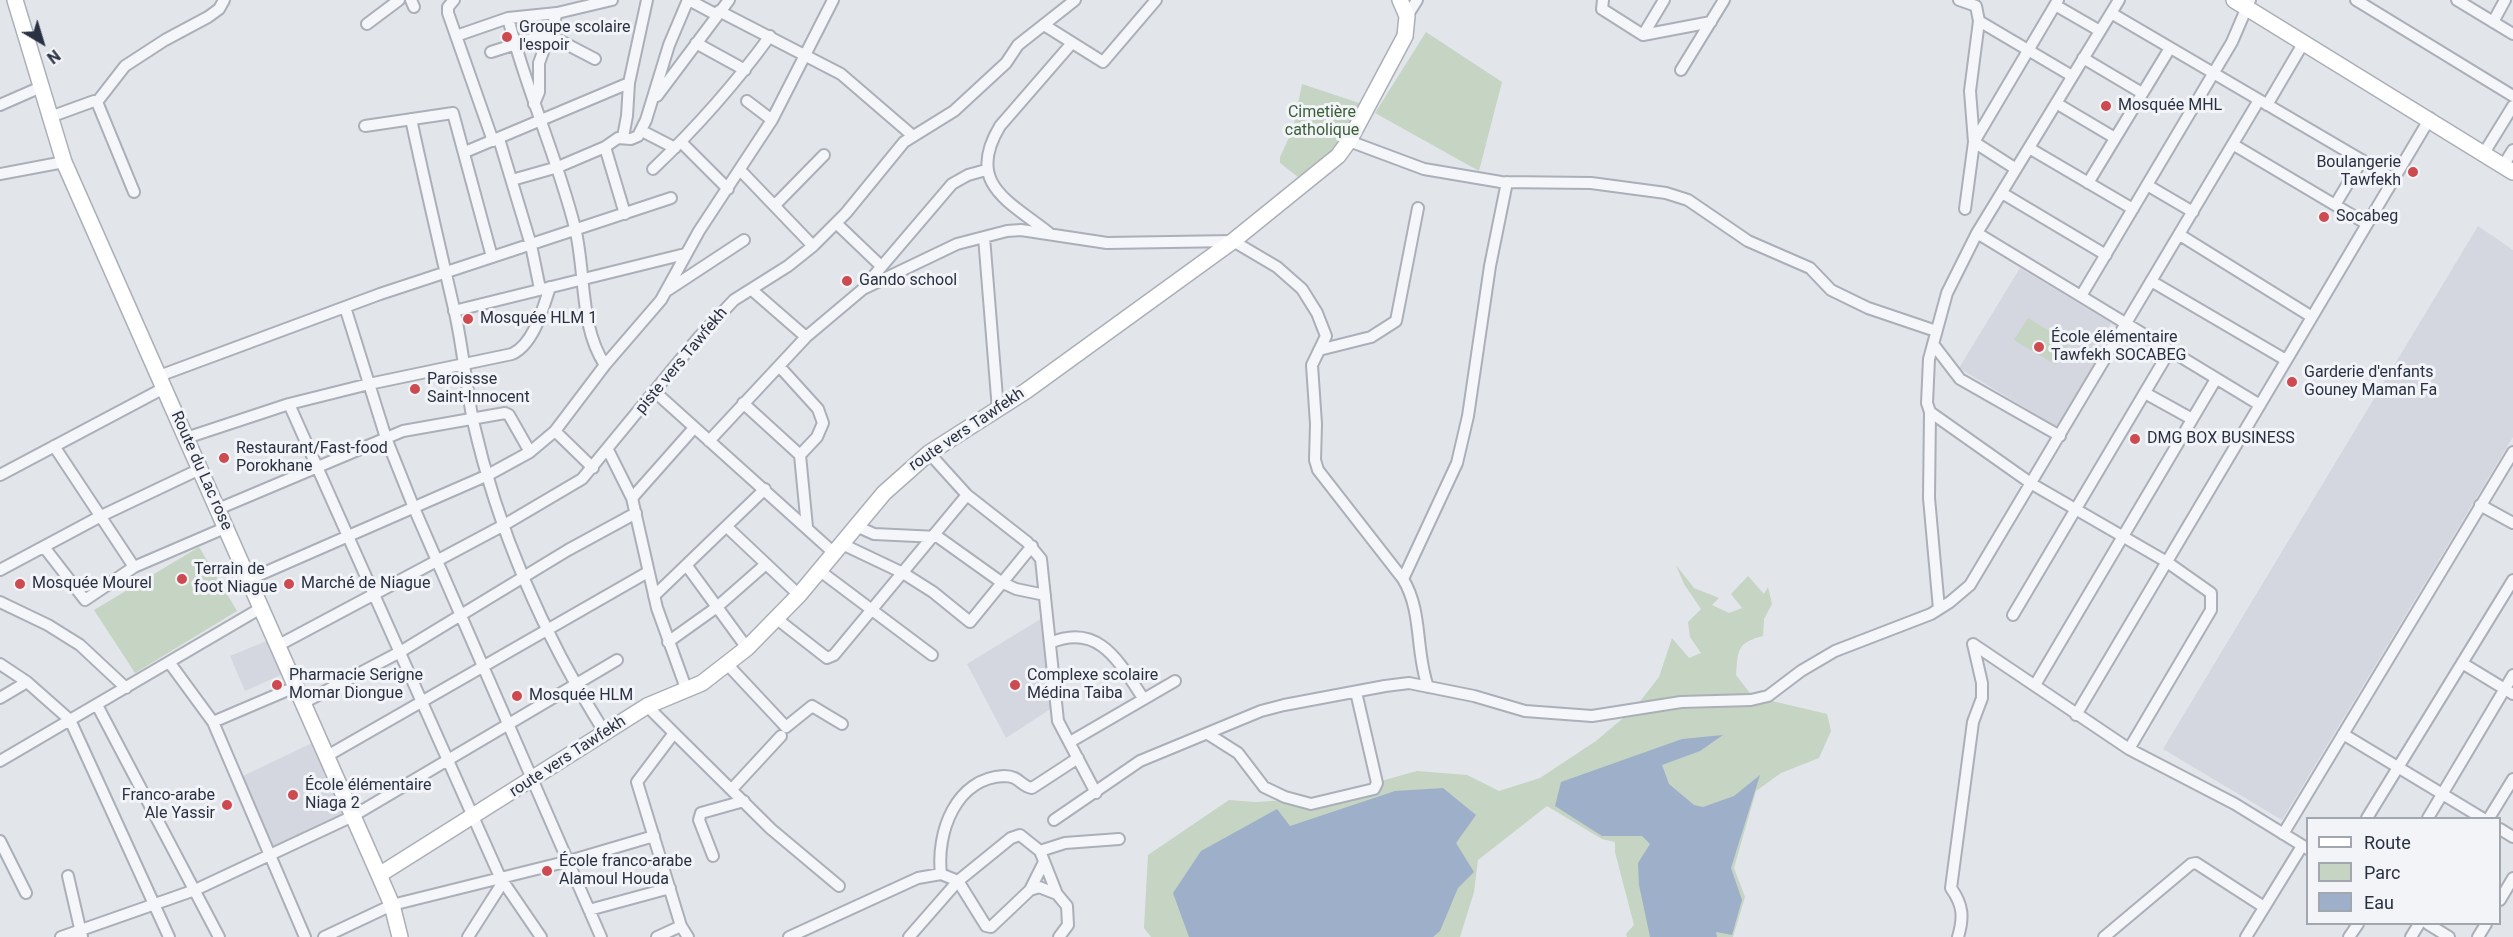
<!DOCTYPE html>
<html>
<head>
<meta charset="utf-8">
<style>
	body { margin:0 }
	#map { position:relative; width:2513px; height:937px; overflow:hidden; background:#e2e5ea; font-family:Roboto,sans-serif }
	canvas { display:block }
	.legend { position:absolute; left:2306px; top:817px; width:195px; height:108px; box-sizing:border-box; background:#f2f4f8; border:2px solid #a2a6af; margin:0; padding:8px 10px; list-style:none; font-size:18px; color:#2a3142 }
	.legend li { display:flex; align-items:center; gap:12px; height:30px }
	.legend b { width:30px; border:2px solid #a2a6af }
	.north { position:absolute; left:12px; top:12px; width:60px; height:60px; -webkit-text-stroke:4px #f2f4f8; paint-order:stroke; rotate:142deg; font-size:16px; font-weight:700; line-height:24px; text-align:center; color:#2a3142 }
	.north::after { content:''; display:block; margin:auto; width:21px; height:27px; background:#2a3142; clip-path:polygon(50% 0,100% 100%,50% 72%,0 100%) }
</style>
</head>
<body>
<div id="map">
<canvas width="2513" height="937"></canvas>
<ul class="legend">
<li><b style="height:8px;background:#fff"></b>Route</li>
<li><b style="height:16px;background:#c6d4c3"></b>Parc</li>
<li><b style="height:16px;background:#9eafca"></b>Eau</li>
</ul>
<div class="north">N</div>
</div>
<script>
const c = document.querySelector('canvas').getContext('2d');
c.lineJoin = 'round';
function fillPath(path, color) { c.fillStyle = color; c.fill(path, 'evenodd'); }
function stroke(path, color, width, dash) { c.strokeStyle = color; c.lineWidth = width; c.lineCap = dash ? 'butt' : 'round'; c.setLineDash(dash || []); c.stroke(path); }
function drawText(font, color, halo, rows, align = 'center') {
  c.font = font + ' Roboto,sans-serif'; c.lineWidth = 6; c.setLineDash([]); c.textBaseline = 'middle'; c.strokeStyle = halo; c.fillStyle = color; for (const [text, x, y, turn = 0] of rows) {
    c.save(); c.translate(x, y); c.rotate((+turn || 0) * Math.PI / 180); c.textAlign = isNaN(turn) ? turn : align; if (halo) c.strokeText(text, 0, 0); c.fillText(text, 0, 0); c.restore();
  }
}
fillPath(new Path2D(`
	M 2478,226 L 2513,250 L 2513,437 L 2282,820 L 2163,749 Z
	M 2020,268 L 2111,323 L 2104,336 L 2110,340 L 2057,427 L 1959,368 Z
	M 1044,617 L 1055,706 L 1006,738 L 967,664 Z
	M 269,640 L 283,674 L 245,691 L 230,656 Z
	M 316,741 L 347,813 L 273,849 L 239,778 Z`), '#d4d7df');
fillPath(new Path2D(`
	M 1426,32 L 1502,82 L 1479,171 L 1375,113 Z
	M 1302,84 L 1362,104 L 1339,146 L 1302,180 L 1280,163 L 1280,157 L 1293,129 Z
	M 2028,318 L 2069,343 L 2056,365 L 2014,340 Z
	M 199,547 L 237,611 L 135,673 L 94,610 Z
	M 1676,565 L 1694,588 L 1719,598 L 1712,605 L 1729,613 L 1742,608 L 1731,594 L 1748,576 L 1764,594 L 1768,587 L 1772,604 L 1764,619 L 1763,636 C 1737,643 1738,649 1736,675 L 1749,692 L 1772,701 L 1827,714 L 1831,731 L 1819,758 L 1781,773 L 1756,791 L 1734,868 L 1745,897 L 1733,937 L 1627,937 L 1626,934 L 1634,925 L 1615,852 L 1615,842 L 1602,839 L 1547,806 L 1478,860 L 1474,892 L 1460,937 L 1151,937 L 1144,928 L 1148,855 L 1229,800 L 1255,802 L 1320,798 L 1417,771 L 1467,775 L 1499,791 L 1540,778 L 1596,741 L 1635,708 L 1659,677 L 1672,638 L 1689,658 L 1701,653 L 1690,637 L 1688,622 L 1701,609 L 1684,584 Z`), '#c6d4c3');
fillPath(new Path2D(`
	M 1723,735 L 1700,751 L 1662,765 L 1669,784 L 1694,805 L 1703,807 L 1734,796 L 1760,775 L 1731,868 L 1742,900 L 1732,935 L 1716,932 L 1717,937 L 1650,937 L 1639,885 L 1638,863 L 1650,844 L 1642,836 L 1602,836 L 1555,806 L 1561,782 L 1682,739 Z
	M 1443,788 L 1476,815 L 1456,843 L 1474,872 L 1458,888 L 1440,931 L 1433,937 L 1189,937 L 1173,893 L 1201,851 L 1277,809 L 1290,826 L 1395,791 Z`), '#9eafca');
const street = new Path2D(`
	M 411,0 L 414,7
	M 454,0 L 448,7 L 448,13 L 493,141
	M 689,0 L 717,15
	M 1603,0 L 1602,9 L 1643,35 L 1711,22
	M 1959,0 L 1976,6 L 1979,21 L 1970,91 L 1974,142 L 1965,209
	M 2356,0 L 2513,96
	M 2457,0 L 2513,34
	M 2055,5 L 2100,31
	M 719,11 L 841,74 L 913,136
	M 2111,13 L 2394,179
	M 1407,16 L 1417,0
	M 508,18 C 526,90 557,156 575,228 C 586,272 579,326 605,365
	M 1979,21 L 2072,76
	M 2493,22 L 2505,0
	M 367,24 L 399,0
	M 1044,25 L 1103,62 L 1156,0
	M 1643,35 L 1664,0
	M 456,36 L 508,18 L 557,13 L 612,0
	M 696,43 L 745,70
	M 491,52 L 547,34 L 595,59
	M 2083,58 L 2142,93
	M 1681,70 L 1724,0
	M 657,96 L 729,0
	M 747,101 L 772,120
	M 97,102 L 125,66 L 165,40 L 208,17 L 219,9 L 224,0
	M 2056,103 L 2115,138
	M 534,104 L 539,92 L 539,63 L 557,13
	M 0,105 L 41,87
	M 2267,105 L 2304,42
	M 50,117 L 94,101 L 97,102 L 134,192
	M 411,119 C 425,184 440,248 455,313 C 463,349 466,385 473,421 C 498,531 545,638 605,733
	M 365,126 L 453,113 L 492,257
	M 642,131 L 675,148
	M 623,137 L 627,116 L 629,83 L 647,0
	M 499,139 L 531,245 L 540,289
	M 1349,141 L 1424,169 L 1501,182 L 1591,183 L 1666,193 L 1688,200 L 1748,241 L 1810,268 L 1831,290 L 1868,308 L 1936,331
	M 681,142 L 728,189
	M 2234,145 L 2367,224
	M 605,147 L 625,214
	M 2029,148 L 2133,209
	M 465,152 L 629,83
	M 2484,153 L 2513,106
	M 2503,166 L 2513,150
	M 653,169 C 696,128 735,84 770,36
	M 2016,169 L 1974,142 L 2058,0
	M 741,171 L 813,246
	M 0,174 L 64,162
	M 512,180 L 558,167 L 605,147 L 618,138 L 631,139 L 638,136 L 646,120 L 669,45 L 688,0
	M 2088,183 L 2170,48
	M 2147,185 L 2193,212
	M 2002,193 L 2106,255
	M 775,205 L 824,155
	M 2335,205 L 2362,160
	M 836,223 L 881,266
	M 1049,233 C 1009,201 965,184 1000,126 L 1072,43
	M 1977,233 L 2260,405
	M 2180,235 L 2312,317
	M 984,237 L 998,410
	M 2151,281 L 2286,360
	M 865,286 L 952,184 L 968,175 L 986,170
	M 668,290 L 744,240
	M 752,290 L 806,337
	M 2081,296 L 2232,42 L 2250,0
	M 345,307 L 386,438 L 414,508 L 601,937
	M 454,311 L 685,254
	M 1933,344 L 1960,379 L 2060,436
	M 1319,350 L 1371,337 L 1396,321 L 1418,208
	M 779,366 L 818,409 L 823,423 L 817,437 L 800,455
	M 159,376 L 380,294 L 671,198
	M 654,391 L 834,553
	M 2145,393 L 2192,419
	M 743,403 L 800,455 L 807,527
	M 289,404 L 500,877 L 541,937
	M 1930,412 L 2032,484 L 2167,562 L 2211,593 L 2211,610 L 2129,749
	M 555,431 L 593,468
	M 186,438 L 289,404 L 369,384 L 512,354 C 534,344 543,308 550,287
	M 709,441 L 806,337 L 863,289 L 957,244 L 1007,231 L 1021,230 L 1107,243 L 1233,241 L 1277,267 L 1302,289 L 1317,313 L 1326,336 L 1312,365 L 1316,424 L 1315,460 L 1318,470 L 1403,579
	M 54,446 L 134,567 L 227,527
	M 608,450 L 632,498 L 657,608 L 687,691
	M 929,453 L 967,495 L 1027,542 L 1041,559 L 1058,721 L 1096,793
	M 0,475 L 164,388
	M 632,498 L 694,428
	M 2480,505 L 2513,523
	M 218,509 L 403,431 L 505,413 L 509,415 L 530,452
	M 856,526 L 874,534 L 938,537 L 1001,582 L 1016,589 L 1045,595
	M 727,527 L 799,595
	M 842,544 L 903,573 L 933,592 L 970,622 L 1032,546
	M 44,547 L 85,600 L 134,567
	M 687,566 L 747,648
	M 0,570 L 101,516 L 200,469
	M 820,571 L 932,655
	M 250,579 L 488,475 L 530,452 L 555,431 L 605,365 L 661,300 L 699,231 L 772,120 L 833,0
	M 654,596 L 765,489
	M 0,602 L 48,625 L 80,645 L 126,688
	M 1939,609 L 1929,498 L 1930,412 L 1927,403 L 1929,359 L 1947,293 L 1977,233 L 2119,0
	M 2013,615 L 2170,350
	M 777,619 L 827,658 L 834,655 L 967,495
	M 668,642 L 717,607 L 766,564
	M 1050,643 C 1099,622 1119,662 1143,698
	M 277,646 L 504,525 L 582,479 L 699,337 L 734,300 L 788,266 L 813,246 L 846,213 L 904,142 L 954,111 L 1006,63 L 1018,45 L 1075,0
	M 169,662 L 213,722 L 305,937
	M 2462,663 L 2513,694
	M 0,664 L 27,682 L 70,720 L 169,937
	M 727,664 L 786,727 L 812,706 L 842,724
	M 2035,685 L 2216,379
	M 1428,687 C 1415,651 1423,612 1403,579 L 1457,463 L 1468,416 L 1490,266 L 1507,182
	M 0,698 L 27,682
	M 303,703 L 400,652 L 568,550 L 636,513
	M 97,705 L 219,937
	M 647,706 L 674,733 L 637,782 L 681,926 L 688,937
	M 2076,715 L 2430,118
	M 213,722 L 295,687
	M 674,733 L 771,829 L 839,886
	M 1208,734 L 1238,753 L 1264,787 L 1285,797 L 1311,804 L 1374,789 L 1377,783 L 1356,692
	M 2343,734 L 2482,818
	M 1070,742 L 1175,681
	M 327,756 L 648,572
	M 0,761 L 261,608
	M 732,789 L 781,736
	M 2367,818 L 2513,580
	M 2428,818 L 2513,675
	M 2489,818 L 2513,779
	M 1054,820 L 1140,761 L 1261,711 L 1284,705 L 1385,686 L 1409,683 L 1474,696 L 1525,711 L 1592,716 L 1681,702 L 1751,700 L 1768,696 L 1801,671 L 1835,651 L 1931,614 L 1950,602 L 1970,585 L 2259,100
	M 2500,829 L 2513,837
	M 2283,834 L 2513,452
	M 0,841 L 26,893
	M 1040,851 L 1065,843 L 1119,839
	M 713,856 L 699,820 L 701,813 L 744,801
	M 941,874 C 936,832 956,778 1004,776 C 1020,776 1020,786 1032,788 L 1078,758
	M 68,876 L 82,937
	M 1030,890 L 1044,862
	M 2500,900 L 2513,878
	M 589,910 L 670,888
	M 2428,924 L 2449,937
	M 61,937 L 195,890 L 353,816 L 617,660
	M 324,937 L 392,905 L 569,861 L 654,836
	M 468,937 L 503,882
	M 657,937 L 681,926
	M 789,937 L 918,878 L 941,874 L 958,881 L 1011,838 L 1020,835 L 1040,851 L 1057,894 L 1067,906 L 1068,925 L 1059,937
	M 909,937 L 958,881 L 986,926 L 991,927 L 1030,890 L 1039,887 L 1057,894
	M 1958,937 C 1964,917 1963,905 1951,888 L 1973,722 L 1982,698 L 1982,683 L 1973,644 L 2129,749 L 2235,804 L 2308,849
	M 2104,937 L 2191,864 L 2196,863 L 2264,907
	M 2246,937 L 2302,846
	M 2349,937 L 2358,924
	M 2411,937 L 2419,924
	M 2478,937 L 2486,924`);
const secondary = new Path2D(`
	M 15,0 L 64,162 L 379,875 L 392,905 L 400,937
	M 2234,0 L 2513,172
	M 379,875 L 647,706 L 702,683 L 747,648 L 799,595 L 884,493 L 929,453 L 1026,391 L 1233,241 L 1338,156 L 1349,141 L 1405,36 L 1407,16 L 1400,0`);
stroke(street, '#abafb8', 14);
stroke(secondary, '#abafb8', 18);
stroke(street, '#f5f6f9', 10);
stroke(secondary, '#fff', 15);
for (const [x, y, r, color] of [
	[507,37,6,"#cc4a50"],
	[2106,106,6,"#cc4a50"],
	[2413,172,6,"#cc4a50"],
	[2324,217,6,"#cc4a50"],
	[847,281,6,"#cc4a50"],
	[468,319,6,"#cc4a50"],
	[2039,347,6,"#cc4a50"],
	[2292,382,6,"#cc4a50"],
	[415,389,6,"#cc4a50"],
	[2135,439,6,"#cc4a50"],
	[224,458,6,"#cc4a50"],
	[182,579,6,"#cc4a50"],
	[20,584,6,"#cc4a50"],
	[289,584,6,"#cc4a50"],
	[277,685,6,"#cc4a50"],
	[1015,685,6,"#cc4a50"],
	[517,696,6,"#cc4a50"],
	[293,795,6,"#cc4a50"],
	[227,805,6,"#cc4a50"],
	[547,871,6,"#cc4a50"]
]) { const dot = new Path2D(); dot.arc(x, y, r, 0, 2 * Math.PI); c.fillStyle = color; c.fill(dot); stroke(dot, '#f2f4f8', 2); }
drawText('16px', '#2a3142', '#f2f4f8', [
	["Groupe scolaire",519,28],
	["l'espoir",519,46],
	["Mosquée MHL",2118,106],
	["Boulangerie",2401,163,"right"],
	["Tawfekh",2401,181,"right"],
	["Socabeg",2336,217],
	["Gando school",859,281],
	["Mosquée HLM 1",480,319],
	["École élémentaire",2051,338],
	["Tawfekh SOCABEG",2051,356],
	["Garderie d'enfants",2304,373],
	["Gouney Maman Fa",2304,391],
	["Paroissse",427,380],
	["Saint-Innocent",427,398],
	["DMG BOX BUSINESS",2147,439],
	["Restaurant/Fast-food",236,449],
	["Porokhane",236,467],
	["Terrain de",194,570],
	["foot Niague",194,588],
	["Mosquée Mourel",32,584],
	["Marché de Niague",301,584],
	["Pharmacie Serigne",289,676],
	["Momar Diongue",289,694],
	["Complexe scolaire",1027,676],
	["Médina Taiba",1027,694],
	["Mosquée HLM",529,696],
	["École élémentaire",305,786],
	["Niaga 2",305,804],
	["Franco-arabe",215,796,"right"],
	["Ale Yassir",215,814,"right"],
	["École franco-arabe",559,862],
	["Alamoul Houda",559,880]
], 'left');
drawText('16px', '#3b5e38', '#f2f4f8', [
	["Cimetière",1322,113],
	["catholique",1322,131]
]);
drawText('16px', '#2a3142', '#f2f4f8', [
	["piste vers Tawfekh",682,361,-50],
	["route vers Tawfekh",967,430,-34],
	["Route du Lac rose",201,471,66],
	["route vers Tawfekh",568,757,-33]
]);
</script>
</body>
</html>
